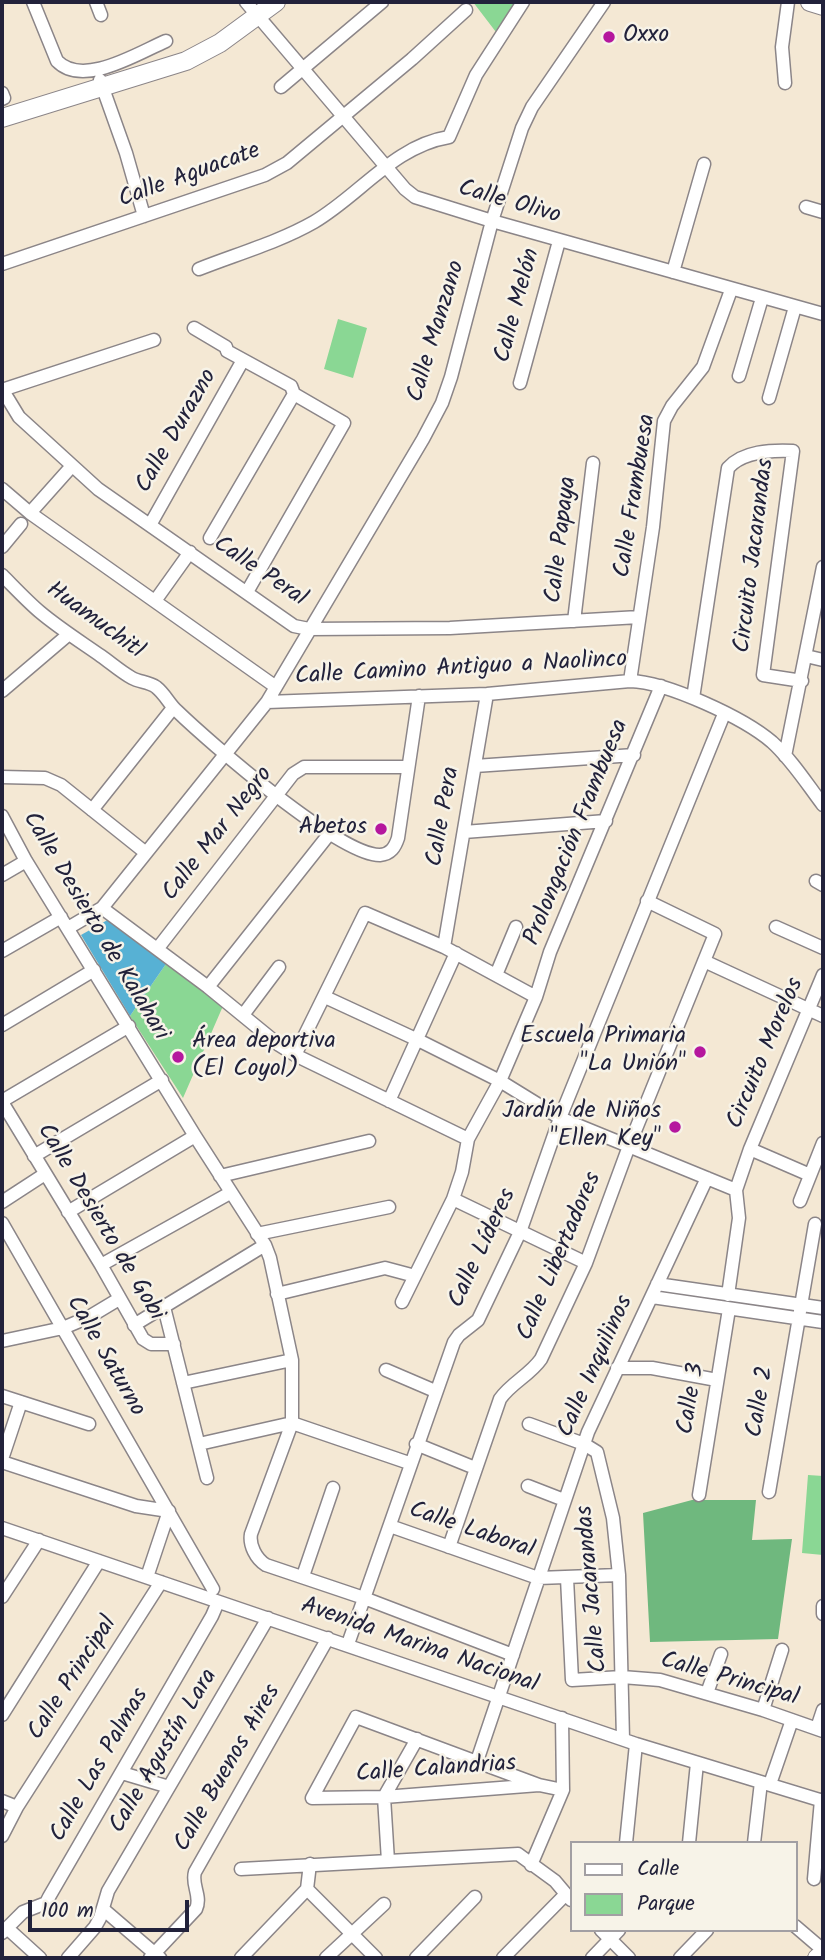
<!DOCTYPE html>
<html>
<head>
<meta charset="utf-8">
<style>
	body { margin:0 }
	#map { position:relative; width:825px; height:1960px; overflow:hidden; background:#f4e8d4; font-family:Kalam,sans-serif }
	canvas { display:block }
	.frame { position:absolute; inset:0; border:4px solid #22223b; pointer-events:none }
	.legend { position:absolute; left:570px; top:1841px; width:228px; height:91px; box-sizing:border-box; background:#f7f3e8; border:2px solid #a29fa3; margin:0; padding:9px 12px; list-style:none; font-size:21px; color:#22223b }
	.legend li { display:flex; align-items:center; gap:14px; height:35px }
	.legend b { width:35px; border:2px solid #a29fa3 }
	.scale { position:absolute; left:28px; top:1900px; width:161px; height:32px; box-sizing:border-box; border:4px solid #22223b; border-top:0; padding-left:9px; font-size:21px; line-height:24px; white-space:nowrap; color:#22223b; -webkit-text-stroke:5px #f7f3e8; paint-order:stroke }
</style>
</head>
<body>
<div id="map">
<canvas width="825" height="1960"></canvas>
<div class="frame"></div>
<ul class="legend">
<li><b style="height:9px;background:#fff"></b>Calle</li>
<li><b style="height:19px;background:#8ad794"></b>Parque</li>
</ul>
<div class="scale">100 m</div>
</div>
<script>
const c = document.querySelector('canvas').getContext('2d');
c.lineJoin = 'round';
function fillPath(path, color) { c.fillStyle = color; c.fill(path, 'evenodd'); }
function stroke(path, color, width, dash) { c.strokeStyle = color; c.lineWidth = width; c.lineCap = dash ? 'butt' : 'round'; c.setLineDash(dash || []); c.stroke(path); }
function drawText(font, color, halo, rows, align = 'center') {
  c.font = font + ' Kalam,sans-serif'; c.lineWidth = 5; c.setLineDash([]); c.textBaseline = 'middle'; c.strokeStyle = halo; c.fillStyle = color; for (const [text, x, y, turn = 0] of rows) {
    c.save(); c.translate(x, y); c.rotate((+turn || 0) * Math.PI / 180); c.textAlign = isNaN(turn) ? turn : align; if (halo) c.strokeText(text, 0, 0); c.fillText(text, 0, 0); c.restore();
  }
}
fillPath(new Path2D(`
	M 473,2 L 522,2 L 499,36 Z
	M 338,319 L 367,328 L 353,378 L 324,369 Z
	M 168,961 L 223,1006 L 183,1098 L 130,1016 Z
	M 808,1475 L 823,1476 L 823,1555 L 802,1553 Z`), '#8ad794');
fillPath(new Path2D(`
	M 692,1500 L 756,1500 L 752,1540 L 792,1539 L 778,1639 L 650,1642 L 643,1513 Z`), '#6fb87e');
fillPath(new Path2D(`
	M 111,918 L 168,961 L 130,1016 L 81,935 Z`), '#57b1d4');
const street = new Path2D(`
	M 33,2 L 57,61 C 83,88 138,53 166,41
	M 96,2 L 101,15
	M 246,2 L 405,189 L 415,197 L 492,221 L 823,314
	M 100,80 L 126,153 L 144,216
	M 785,83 L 782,47 L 788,2
	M 281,87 L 382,2
	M 2,93 L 4,98 L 2,99
	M 806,207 L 823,212
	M 2,264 L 265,175 L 287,163 L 412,59 L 466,10
	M 199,269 C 237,254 279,242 314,222 C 360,195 394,146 449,137 L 476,75 L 523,2
	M 673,272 L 704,164
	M 194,328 L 226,347 L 227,351 L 291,386 L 294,394 L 344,423 L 247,592
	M 739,376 L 762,298
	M 520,383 L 559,241
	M 2,389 L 19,417 L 98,489 L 294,626 L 309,629 L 450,628 L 639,617
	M 2,390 L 154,340
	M 769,398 L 795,307
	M 2,489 L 30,513 L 276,687
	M 30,513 L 71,467
	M 150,525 L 243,360
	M 210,538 L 294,394
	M 2,547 L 21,524
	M 2,575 C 14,587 27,601 40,612 C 59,628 81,642 101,656 C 111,663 121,672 132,678 C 139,682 149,682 156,687 C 165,694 169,704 177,711 C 209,742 340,856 380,855 C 391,854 395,847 398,838 L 419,696
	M 155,601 L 190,552
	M 574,621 L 593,463
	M 806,656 L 823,660
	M 630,681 L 653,527 L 664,421 L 672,406 L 703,367 L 731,290
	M 2,691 L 69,634
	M 693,698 L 728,468 C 743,451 771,450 793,451 L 763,675 L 802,681
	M 267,702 L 487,694 L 630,681 C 667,682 744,718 772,742 C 792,760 807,784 823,805
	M 785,756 L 823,567
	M 475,766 L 634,755
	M 2,777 L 45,778 L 61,785 L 146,853
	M 92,810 L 173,708
	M 2,816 L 26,861 L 195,1136 L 265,1245 L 270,1258 L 292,1360 L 292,1423 L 251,1534 C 249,1545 256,1559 266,1565 L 364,1598 L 513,1655
	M 464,832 L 606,821
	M 2,875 L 26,861
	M 816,881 L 823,885
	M 102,908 L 208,987 L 279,1045 L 295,1055 L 468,1139
	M 776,927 L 823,948
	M 68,928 L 102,908 L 267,702 L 423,439 L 442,403 L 451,377 L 492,221 L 522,128 L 532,107 L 604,2
	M 444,947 L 487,694
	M 158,948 L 293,774 L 304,767 L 408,767
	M 2,951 L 61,917
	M 704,961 L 823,1016
	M 496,975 L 516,927
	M 208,987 L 330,833
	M 325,997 L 418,1040 L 500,1081 L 560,1118 L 736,1190
	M 243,1015 L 279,967
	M 2,1025 L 94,970
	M 295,1055 L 365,913 L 444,947 L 536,997
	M 2,1101 L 129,1026
	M 389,1101 L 456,953
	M 2,1102 L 101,1265 L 143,1339 L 151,1344 L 174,1344
	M 750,1149 L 810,1175
	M 34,1156 L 162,1080
	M 220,1176 L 369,1141
	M 453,1199 L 586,1263
	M 800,1201 L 823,1143
	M 2,1202 L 45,1174
	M 68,1212 L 195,1136
	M 2,1223 L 213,1589
	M 257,1234 L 389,1207
	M 101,1265 L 230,1193
	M 657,1284 L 823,1308
	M 277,1294 L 385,1268 L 415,1276
	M 728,1295 L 739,1218 L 736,1190 L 750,1149 L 823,975
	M 652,1297 L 823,1322
	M 402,1302 L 453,1199 L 462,1172 L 468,1139 L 500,1081 L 536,997 L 550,952 L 661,686
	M 164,1307 L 207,1478
	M 134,1325 L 265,1245
	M 2,1341 L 63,1328 L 89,1317 L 119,1299
	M 617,1368 L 652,1368 L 717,1380
	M 386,1370 L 435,1391
	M 183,1383 L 292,1360
	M 2,1396 L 89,1424
	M 529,1424 L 584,1444 L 597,1452 L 613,1518 L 619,1575 L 623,1739
	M 199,1444 L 292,1423 L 409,1463
	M 416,1444 L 475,1468
	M 2,1459 L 21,1402
	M 2,1462 L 136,1506 L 169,1511
	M 528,1486 L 564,1500
	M 769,1492 L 815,1224
	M 699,1495 L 729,1309
	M 390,1526 L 538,1578 L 619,1575
	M 2,1528 L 636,1744 L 823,1801
	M 449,1547 L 500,1399 C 511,1383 530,1375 541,1359 L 586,1263 L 629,1146 L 715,934 L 647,901
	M 303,1576 L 333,1488
	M 147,1577 L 169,1511
	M 567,1578 L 572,1680 L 622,1677 L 660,1680 L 763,1710 L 823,1731
	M 2,1597 L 39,1540
	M 823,1614 L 823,1606
	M 348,1644 L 454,1342 L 459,1335 L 478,1320 L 520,1232 L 560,1118 L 724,714
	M 707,1693 L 721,1654
	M 763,1710 L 782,1650
	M 2,1715 L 99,1561
	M 817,1728 L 823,1710
	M 477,1761 L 588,1432 L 707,1178
	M 122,1773 L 169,1787
	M 770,1784 L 792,1720
	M 539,1785 L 356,1717 L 312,1798 L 384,1797 L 539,1785 L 563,1790
	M 2,1801 L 17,1807
	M 2,1836 L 17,1807 L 161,1582
	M 626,1843 L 636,1744
	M 689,1843 L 697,1763
	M 754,1843 L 761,1782
	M 388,1861 L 384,1797 L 417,1739
	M 531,1865 L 563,1790 L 562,1718
	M 241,1869 L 518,1854 L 555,1881 L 571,1900
	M 814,1879 L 821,1800
	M 307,1889 L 376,1958
	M 103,1909 L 160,1958
	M 795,1926 L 823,1950
	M 7,1928 L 40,1958
	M 601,1930 L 629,1958
	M 2,1933 L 23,1912 L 46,1903 L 49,1897 L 212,1616 L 218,1602
	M 68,1958 L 95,1927 L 100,1918 L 108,1891 L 268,1618
	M 150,1958 L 196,1909 C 202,1896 191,1885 195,1872 L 328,1638
	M 241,1958 L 307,1889 L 310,1864
	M 326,1958 L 384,1904
	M 416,1958 L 475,1897
	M 503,1958 L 566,1894
	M 592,1958 L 619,1930
	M 680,1958 L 707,1930`);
const secondary = new Path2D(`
	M 810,2 L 823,6
	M 2,118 L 186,61 L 220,43 L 276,2
	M 817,1958 L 823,1954`);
stroke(street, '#8b8588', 15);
stroke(secondary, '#8b8588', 20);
stroke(street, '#fff', 12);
stroke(secondary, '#fff', 18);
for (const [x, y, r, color] of [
	[609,37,7,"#b5179e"],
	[381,829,7,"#b5179e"],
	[700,1052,7,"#b5179e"],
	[178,1057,7,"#b5179e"],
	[675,1127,7,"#b5179e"]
]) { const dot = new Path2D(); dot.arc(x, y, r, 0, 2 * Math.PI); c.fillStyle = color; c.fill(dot); stroke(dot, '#f7f3e8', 2.5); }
drawText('24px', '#22223b', '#f7f3e8', [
	["Oxxo",623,37,"left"],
	["Abetos",367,829],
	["Escuela Primaria",686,1038],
	["\"La Unión\"",686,1066],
	["Área deportiva",192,1043,"left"],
	["(El Coyol)",192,1071,"left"],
	["Jardín de Niños",661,1113],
	["\"Ellen Key\"",661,1141]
], 'right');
drawText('24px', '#22223b', '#f7f3e8', [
	["Calle Aguacate",190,177,-20],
	["Calle Olivo",509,204,16],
	["Calle Melón",519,306,-75],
	["Calle Manzano",438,332,-73],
	["Calle Durazno",178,432,-60],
	["Calle Frambuesa",637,496,-81],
	["Calle Papaya",563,540,-83],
	["Circuito Jacarandas",756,556,-83],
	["Calle Peral",259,573,34],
	["Huamuchitl",94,622,36],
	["Calle Camino Antiguo a Naolinco",461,670,-3],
	["Calle Pera",445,817,-80],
	["Prolongación Frambuesa",578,833,-68],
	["Calle Mar Negro",219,835,-52],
	["Calle Desierto de Kalahari",94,927,59],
	["Circuito Morelos",767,1054,-67],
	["Calle Desierto de Gobi",99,1223,59],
	["Calle Líderes",484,1249,-65],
	["Calle Libertadores",561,1257,-67],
	["Calle Saturno",104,1357,60],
	["Calle Inquilinos",597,1367,-66],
	["Calle 3",693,1399,-81],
	["Calle 2",762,1402,-81],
	["Calle Laboral",471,1532,19],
	["Calle Jacarandas",594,1589,-95],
	["Avenida Marina Nacional",419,1647,19],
	["Calle Principal",74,1679,-57],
	["Calle Principal",729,1681,16],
	["Calle Agustín Lara",165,1752,-59],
	["Calle Las Palmas",101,1766,-60],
	["Calle Buenos Aires",229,1769,-60],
	["Calle Calandrias",436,1771,-4]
]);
</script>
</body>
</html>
